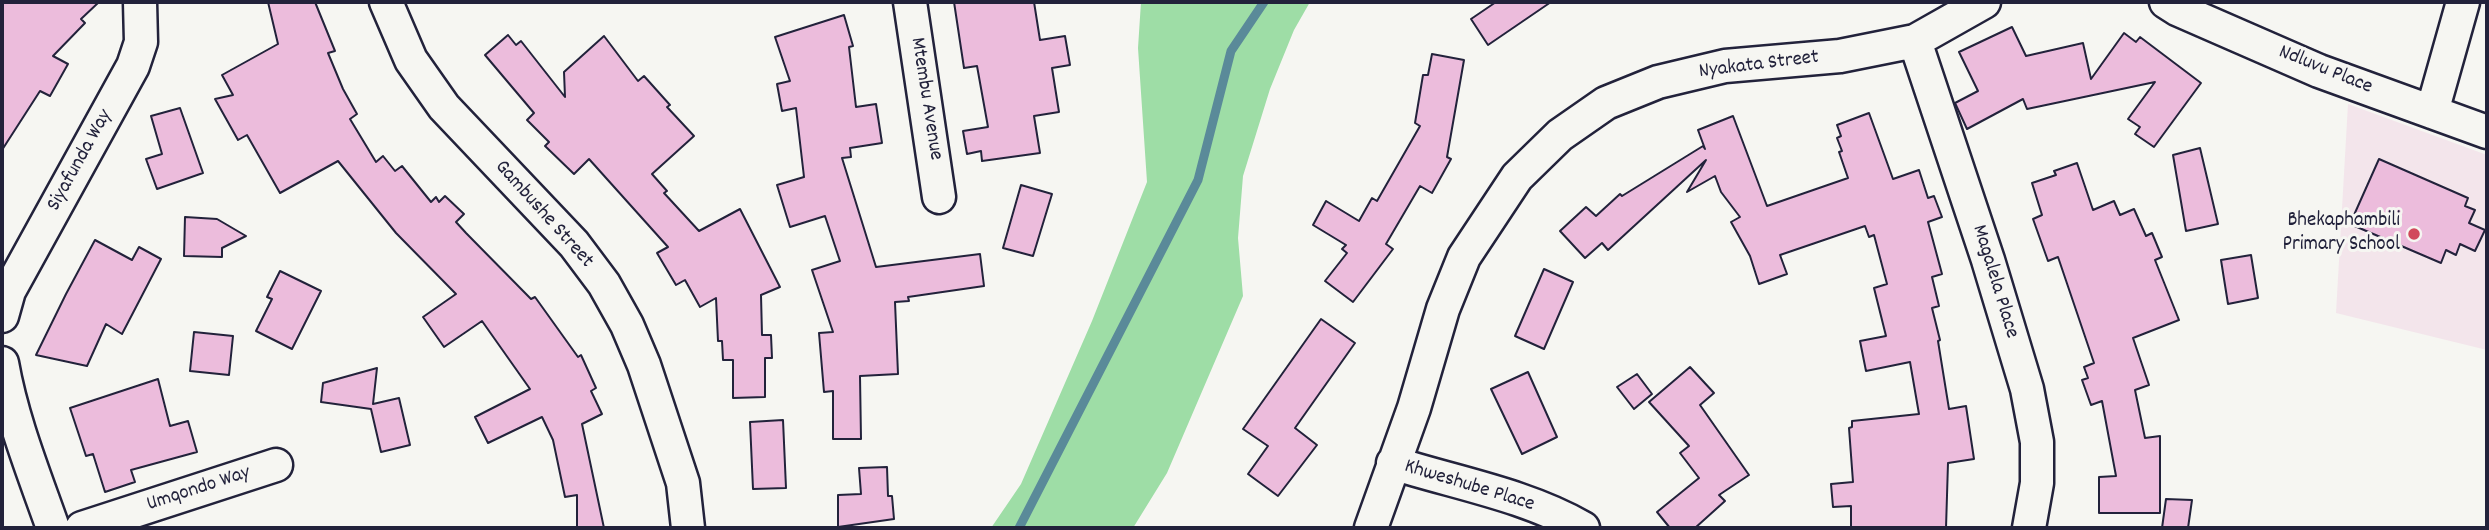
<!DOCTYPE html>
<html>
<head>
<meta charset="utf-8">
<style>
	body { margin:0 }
	#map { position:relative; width:2489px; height:530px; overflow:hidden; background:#f6f6f2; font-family:Dekko,sans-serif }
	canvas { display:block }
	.frame { position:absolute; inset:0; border:4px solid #22223b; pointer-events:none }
</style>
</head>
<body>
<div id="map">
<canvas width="2489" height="530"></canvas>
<div class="frame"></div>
</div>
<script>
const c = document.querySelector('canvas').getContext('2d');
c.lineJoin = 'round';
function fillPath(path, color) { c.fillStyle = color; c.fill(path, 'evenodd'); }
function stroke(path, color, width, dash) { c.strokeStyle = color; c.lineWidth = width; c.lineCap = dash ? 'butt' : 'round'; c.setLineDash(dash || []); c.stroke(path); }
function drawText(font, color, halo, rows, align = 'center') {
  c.font = font + ' Dekko,sans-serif'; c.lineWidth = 6; c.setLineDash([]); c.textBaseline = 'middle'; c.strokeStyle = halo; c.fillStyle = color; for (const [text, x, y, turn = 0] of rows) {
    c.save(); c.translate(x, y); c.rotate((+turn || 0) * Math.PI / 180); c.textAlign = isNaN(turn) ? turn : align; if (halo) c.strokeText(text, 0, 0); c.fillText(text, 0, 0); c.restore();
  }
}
fillPath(new Path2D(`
	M 2348,104 L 2487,155 L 2487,350 L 2336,313 Z`), '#f3e5eb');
fillPath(new Path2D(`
	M 1141,2 L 1310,2 L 1294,30 L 1270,89 L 1243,176 L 1238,238 L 1243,296 L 1167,473 L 1133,528 L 991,528 L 1021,484 L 1092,321 L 1147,182 L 1138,48 Z`), '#9edda6');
stroke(new Path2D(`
	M 1019,528 L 1198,180 L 1231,51 L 1264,2`), '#5a8a99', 9);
const building = new Path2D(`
	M 2,2 L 99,2 L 81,19 L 85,23 L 53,56 L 68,64 L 50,96 L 40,91 L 2,150 Z
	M 268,2 L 315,2 L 335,51 L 328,53 L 343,89 L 357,114 L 350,119 L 376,162 L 383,156 L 395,171 L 402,166 L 431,202 L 436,197 L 439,202 L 445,196 L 464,214 L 456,222 L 466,233 L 531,299 L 535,297 L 578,357 L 581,355 L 596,388 L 591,391 L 602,414 L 582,424 L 604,528 L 577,528 L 577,495 L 565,497 L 553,440 L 542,417 L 488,443 L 475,417 L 530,389 L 482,321 L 444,347 L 423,317 L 456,294 L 396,233 L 338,161 L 280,193 L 247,135 L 238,140 L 215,99 L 233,95 L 222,75 L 278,44 Z
	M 954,2 L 1034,2 L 1040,40 L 1065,36 L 1070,65 L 1052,68 L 1059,112 L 1034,116 L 1040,153 L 982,161 L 981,151 L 967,154 L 963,131 L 988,127 L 977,66 L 964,68 Z
	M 1496,2 L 1551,2 L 1488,45 L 1471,19 Z
	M 844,15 L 853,46 L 849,47 L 856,107 L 876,104 L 882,143 L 850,148 L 851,157 L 842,158 L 876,267 L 980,254 L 984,286 L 908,297 L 909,301 L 895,302 L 898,374 L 860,376 L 861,439 L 833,439 L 833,391 L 824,392 L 819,333 L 833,332 L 812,270 L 840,261 L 825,216 L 790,227 L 777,185 L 804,177 L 796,108 L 782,111 L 777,84 L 790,81 L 775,37 Z
	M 2012,27 L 2026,56 L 2083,43 L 2091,79 L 2124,33 L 2136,42 L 2140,37 L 2201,83 L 2154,147 L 2135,134 L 2140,127 L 2128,119 L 2155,82 L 2027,109 L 2023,99 L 1967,129 L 1955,103 L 1978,91 L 1959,52 Z
	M 508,35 L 516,45 L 521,41 L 565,97 L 564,72 L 604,36 L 638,81 L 644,76 L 670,105 L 667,107 L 694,136 L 652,174 L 667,191 L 664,193 L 699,231 L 740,209 L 780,287 L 761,295 L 762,335 L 771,335 L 772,358 L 765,358 L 765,397 L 733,398 L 733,360 L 723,360 L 722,341 L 718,341 L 716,298 L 700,307 L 685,280 L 676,285 L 657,253 L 668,247 L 589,159 L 574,174 L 545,146 L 549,142 L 527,120 L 534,113 L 485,55 Z
	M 1432,54 L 1464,60 L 1447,157 L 1451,159 L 1432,193 L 1420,186 L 1386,244 L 1393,249 L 1353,302 L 1325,281 L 1347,253 L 1342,249 L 1346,245 L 1313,225 L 1326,201 L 1359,221 L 1372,198 L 1377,201 L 1420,126 L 1415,123 L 1423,75 L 1428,75 Z
	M 180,108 L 203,173 L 157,189 L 146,159 L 162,154 L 151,116 Z
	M 1869,113 L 1893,179 L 1919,170 L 1928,198 L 1934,196 L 1942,217 L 1928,222 L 1942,274 L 1932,277 L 1939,306 L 1932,308 L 1940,340 L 1938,341 L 1949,409 L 1966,406 L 1974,459 L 1948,463 L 1946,528 L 1851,528 L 1851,506 L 1833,507 L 1831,484 L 1853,482 L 1849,428 L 1852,427 L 1852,421 L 1919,414 L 1910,362 L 1866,371 L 1860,341 L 1886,336 L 1874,288 L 1887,284 L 1874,235 L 1869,237 L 1865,226 L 1780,255 L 1787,274 L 1759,284 L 1750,256 L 1731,222 L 1740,217 L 1721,192 L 1715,176 L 1687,192 L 1706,160 L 1608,250 L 1602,243 L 1585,258 L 1560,231 L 1586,207 L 1596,216 L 1620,194 L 1622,196 L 1703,146 L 1705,149 L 1698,130 L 1733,116 L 1767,206 L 1848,178 L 1839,152 L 1842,151 L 1837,138 L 1841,136 L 1837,125 Z
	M 2200,148 L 2218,224 L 2186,231 L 2173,155 Z
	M 2379,159 L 2468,198 L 2465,206 L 2475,210 L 2469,223 L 2485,230 L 2475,251 L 2460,244 L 2456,255 L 2446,250 L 2441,263 L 2350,224 Z
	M 2077,163 L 2093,210 L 2114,201 L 2120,215 L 2134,209 L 2146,236 L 2152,233 L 2162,257 L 2155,260 L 2179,320 L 2133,338 L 2149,385 L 2135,390 L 2145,438 L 2160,436 L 2160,513 L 2099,513 L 2099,477 L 2116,476 L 2102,401 L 2091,405 L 2082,380 L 2088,378 L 2084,367 L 2094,363 L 2058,257 L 2048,261 L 2033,219 L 2042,215 L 2032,183 L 2056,175 L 2054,171 Z
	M 1021,185 L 1052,194 L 1033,256 L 1003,248 Z
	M 185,217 L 217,219 L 246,236 L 222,248 L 222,257 L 184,256 Z
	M 95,240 L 132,260 L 139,247 L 161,259 L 122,334 L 106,324 L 87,366 L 36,355 L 66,294 Z
	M 2251,255 L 2258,298 L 2228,304 L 2221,260 Z
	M 1544,269 L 1573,282 L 1544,349 L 1515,336 Z
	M 280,271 L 321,291 L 292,349 L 256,331 L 272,299 L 267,297 Z
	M 1321,319 L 1355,343 L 1295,428 L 1317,445 L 1278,496 L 1248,474 L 1268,446 L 1243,429 Z
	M 194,332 L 233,336 L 229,375 L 190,371 Z
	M 1690,367 L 1714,393 L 1700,405 L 1749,475 L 1719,495 L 1725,501 L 1695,528 L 1670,528 L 1657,512 L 1699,478 L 1680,453 L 1689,446 L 1649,402 Z
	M 377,368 L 373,404 L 399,398 L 410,445 L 381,452 L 371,409 L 321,402 L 323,383 Z
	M 1528,372 L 1557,437 L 1522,454 L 1491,389 Z
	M 1637,374 L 1652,394 L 1634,409 L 1617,387 Z
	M 158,379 L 170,426 L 188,421 L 197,452 L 131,470 L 135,482 L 105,492 L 93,454 L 86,456 L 70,408 Z
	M 783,420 L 786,488 L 753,489 L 750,422 Z
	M 887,467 L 888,496 L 892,496 L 894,519 L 838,527 L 838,495 L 861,494 L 859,468 Z
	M 2166,499 L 2192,500 L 2188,528 L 2162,528 Z`);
fillPath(building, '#ecbcdc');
stroke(building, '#22223b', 2);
const minor = new Path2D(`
	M 386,2 L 411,60 L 444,107 L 574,244 L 604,284 L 627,325 L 644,365 L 683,483 L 688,528
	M 910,2 L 939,197
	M 2166,2 L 2177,9 L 2319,71 L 2487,132
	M 1915,41 L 1988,260 L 2027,389 L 2037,442 L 2037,483 L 2029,528
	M 2432,112 L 2463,2
	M 2,316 L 9,291 L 133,66 L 141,42 L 140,2
	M 2,363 C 12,420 34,474 53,528
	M 1393,463 C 1456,483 1526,495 1583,528
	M 82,528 L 276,465
	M 1371,528 L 1414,408 L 1443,309 L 1464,257 L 1517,177 L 1560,135 L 1606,103 L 1658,82 L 1725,66 L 1840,56 L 1915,41 L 1984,2`);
stroke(minor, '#22223b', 37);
stroke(minor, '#f6f6f2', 32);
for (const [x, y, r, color] of [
	[2414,234,7,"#d1495b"]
]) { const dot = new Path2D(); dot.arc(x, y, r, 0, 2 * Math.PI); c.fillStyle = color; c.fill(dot); stroke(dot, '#f6f6f2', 2.5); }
drawText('21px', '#22223b', '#f6f6f2', [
	["Nyakata Street",1759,66,-7],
	["Ndluvu Place",2325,71,22],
	["Mtembu Avenue",925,99,81],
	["Siyafunda Way",81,161,-61],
	["Gambushe Street",543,215,48],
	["Magalela Place",1994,282,73],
	["Khweshube Place",1469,487,17],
	["Umqondo Way",199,490,-18]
]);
drawText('21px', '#22223b', '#f6f6f2', [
	["Bhekaphambili",2400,222],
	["Primary School",2400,246]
], 'right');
</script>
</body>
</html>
